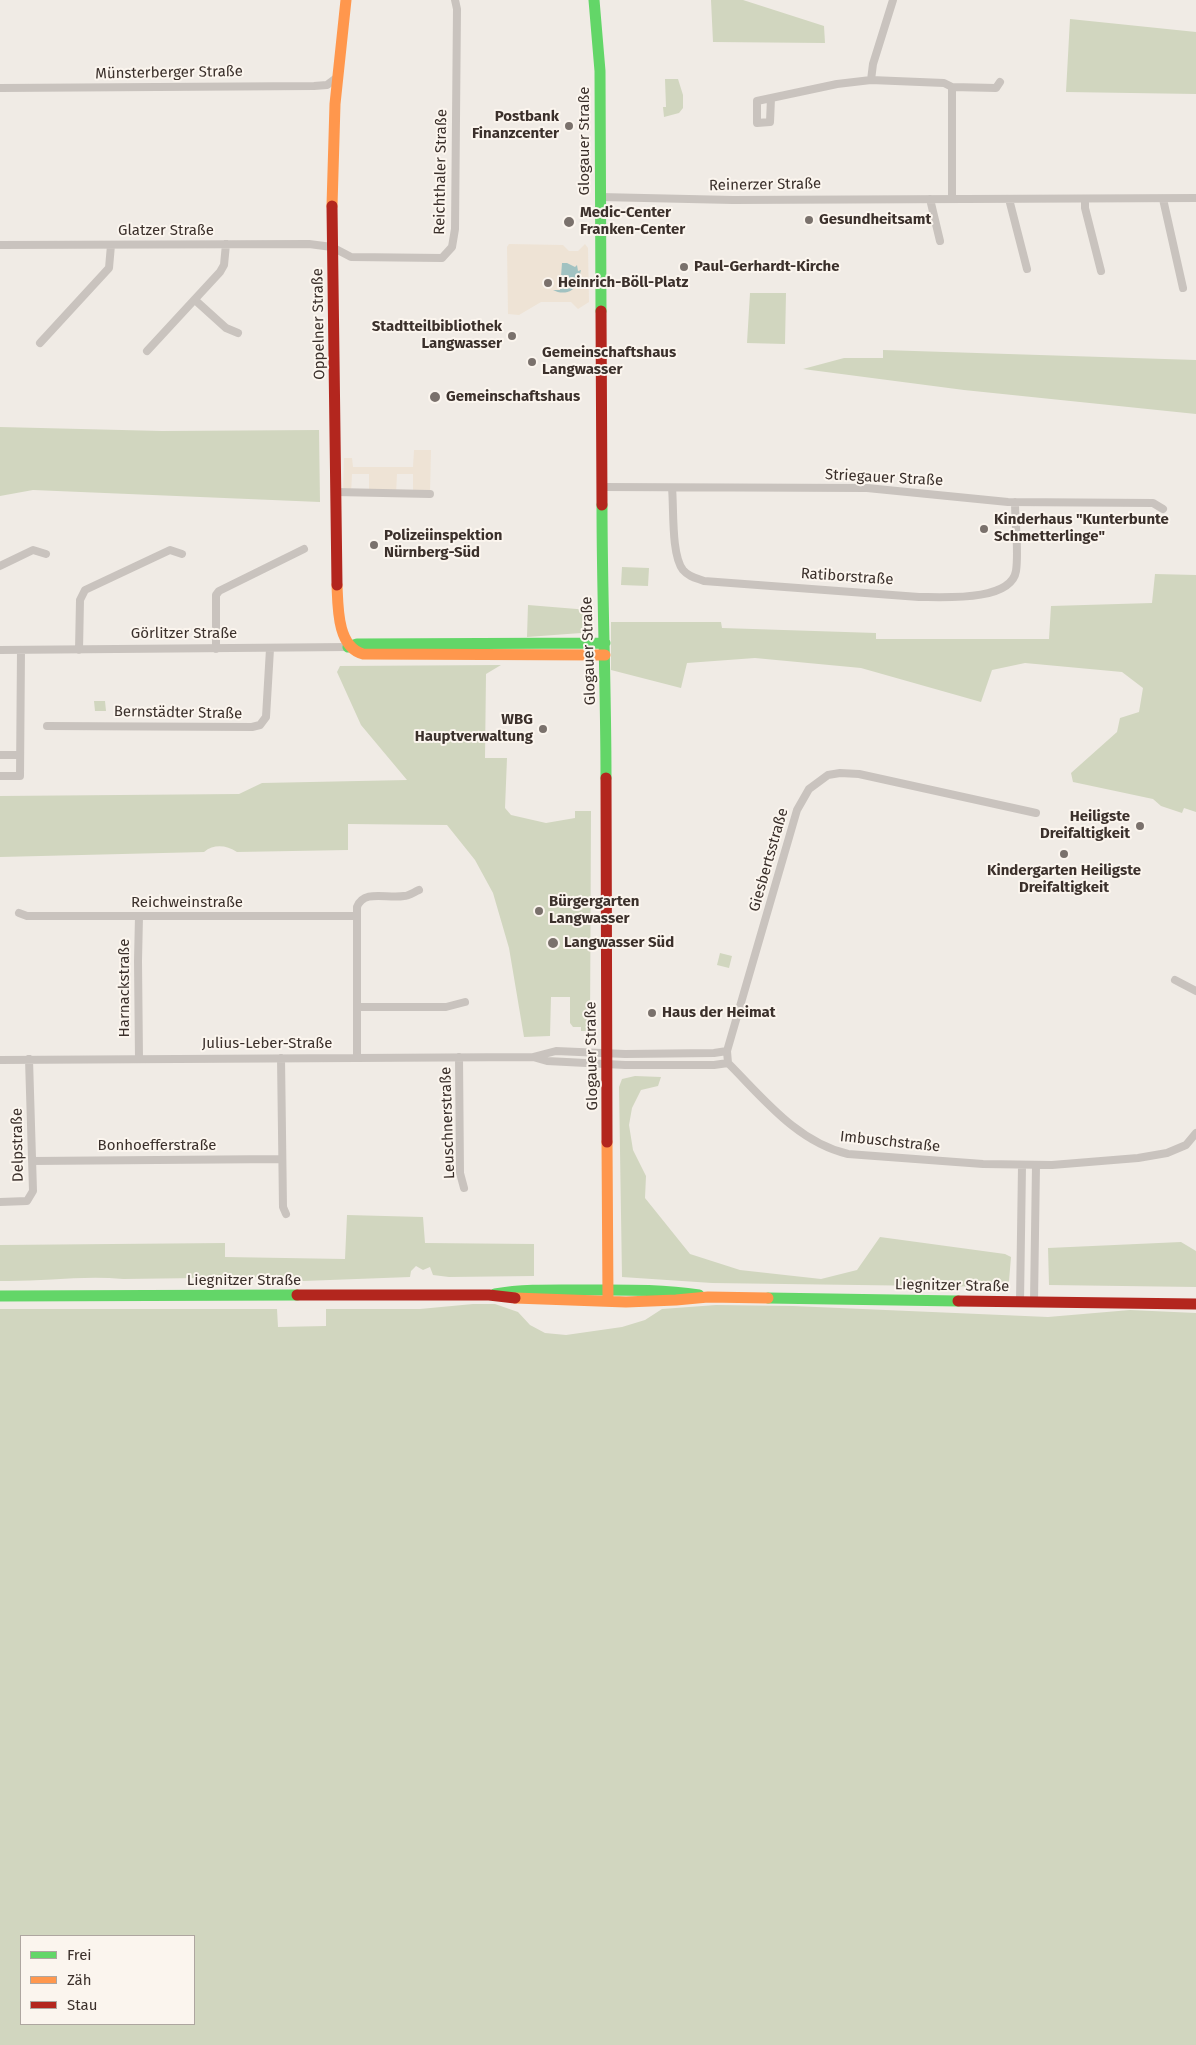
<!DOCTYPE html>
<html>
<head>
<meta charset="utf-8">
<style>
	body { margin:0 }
	#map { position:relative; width:1196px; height:2045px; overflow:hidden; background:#f0ebe5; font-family:"Fira Sans",sans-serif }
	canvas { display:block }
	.legend { position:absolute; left:20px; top:1935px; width:175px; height:90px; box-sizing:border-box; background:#fbf5ee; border:1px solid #aea6a0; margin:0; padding:6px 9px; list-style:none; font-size:15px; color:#3b302b }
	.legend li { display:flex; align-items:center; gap:10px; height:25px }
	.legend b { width:25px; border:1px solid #aea6a0 }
</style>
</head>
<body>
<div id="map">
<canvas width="1196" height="2045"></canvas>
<ul class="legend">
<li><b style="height:6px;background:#63d668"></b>Frei</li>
<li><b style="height:6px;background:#ff974d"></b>Zäh</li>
<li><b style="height:6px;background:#b3261e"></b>Stau</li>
</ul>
</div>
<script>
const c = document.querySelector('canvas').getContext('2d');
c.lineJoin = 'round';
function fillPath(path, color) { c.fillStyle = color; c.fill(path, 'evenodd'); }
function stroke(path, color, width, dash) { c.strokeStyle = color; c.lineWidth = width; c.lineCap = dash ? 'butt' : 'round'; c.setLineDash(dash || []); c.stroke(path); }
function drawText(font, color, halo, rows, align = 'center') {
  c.font = font + ' "Fira Sans",sans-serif'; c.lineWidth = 4; c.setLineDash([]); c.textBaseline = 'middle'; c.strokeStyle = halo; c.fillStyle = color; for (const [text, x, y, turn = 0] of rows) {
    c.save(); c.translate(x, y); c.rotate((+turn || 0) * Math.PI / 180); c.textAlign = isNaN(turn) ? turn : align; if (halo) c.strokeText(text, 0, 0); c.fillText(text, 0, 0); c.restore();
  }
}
fillPath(new Path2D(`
	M 711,0 L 743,0 L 824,26 L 825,43 L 713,42 Z
	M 1070,19 L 1196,32 L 1196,94 L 1066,92 Z
	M 665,79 L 678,79 L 683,95 L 683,108 L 679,113 L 664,117 L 663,107 L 666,107 Z
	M 750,293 L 786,293 L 785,344 L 747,343 Z
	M 883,350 L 1196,360 L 1196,414 L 964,390 L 803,369 L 844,358 L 883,358 Z
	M 0,427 L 162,431 L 319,430 L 320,502 L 33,490 L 0,496 Z
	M 622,567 L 649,568 L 648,586 L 621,585 Z
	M 1155,574 L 1196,575 L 1196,812 L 1184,808 L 1182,813 L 1161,806 L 1153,799 L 1073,782 L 1071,773 L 1117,732 L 1120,718 L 1139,712 L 1143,688 L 1122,672 L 1025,663 L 992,670 L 981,702 L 861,668 L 755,658 L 687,663 L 681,688 L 611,670 L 611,622 L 721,622 L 722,628 L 876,633 L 876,639 L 1049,639 L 1051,606 L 1152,603 Z
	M 528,605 L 589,610 L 588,625 L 581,633 L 527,637 Z
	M 501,665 L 486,674 L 485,758 L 507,758 L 505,808 L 511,815 L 546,823 L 575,818 L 575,811 L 591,811 L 590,1031 L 581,1031 L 581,1027 L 573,1027 L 570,1023 L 570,997 L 551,997 L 550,1036 L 524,1037 L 509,948 L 493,893 L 475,860 L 447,825 L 348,824 L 348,850 L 237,852 C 226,845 214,844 204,852 L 0,857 L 0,796 L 239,794 L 262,783 L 407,780 L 361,725 L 337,672 L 340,666 Z
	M 94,701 L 105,701 L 106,711 L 95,711 Z
	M 720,953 L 732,956 L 729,968 L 717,965 Z
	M 635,1076 L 661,1077 L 658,1086 L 641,1090 L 632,1108 L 629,1125 L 633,1150 L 646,1176 L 645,1198 L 690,1254 L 740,1270 L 821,1279 L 857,1270 L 880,1237 L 1005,1254 L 1011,1257 L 1009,1281 L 1004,1287 L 712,1283 L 622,1277 L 619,1087 L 622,1079 Z
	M 347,1215 L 423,1217 L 425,1243 L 534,1244 L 534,1276 L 449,1277 L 433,1275 L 430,1267 L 423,1270 L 416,1266 L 411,1271 L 410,1277 L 303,1281 L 275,1277 L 123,1279 C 82,1275 41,1282 0,1281 L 0,1245 L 225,1243 L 225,1257 L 345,1259 Z
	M 1181,1242 L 1196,1251 L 1196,1287 L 1049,1285 L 1048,1248 Z
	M 473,1304 L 495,1304 L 518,1312 L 530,1325 L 545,1333 L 566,1335 L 622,1327 L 645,1320 L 662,1309 L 716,1305 L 793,1306 L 1048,1317 L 1130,1310 L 1196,1313 L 1196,2045 L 0,2045 L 0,1309 L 277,1309 L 278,1327 L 326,1326 L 326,1309 L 420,1309 ZM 194,1936 L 194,2024 L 21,2024 L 21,1936 Z`), '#d1d6bf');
fillPath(new Path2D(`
	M 509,244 L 563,245 L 569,251 L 578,251 L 585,244 L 588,248 L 589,302 L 578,309 L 571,302 L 541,302 L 519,315 L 508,314 L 507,247 Z
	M 414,450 L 431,450 L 430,494 L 413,494 L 413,474 L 397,474 L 396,494 L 369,494 L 369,474 L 352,474 L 351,494 L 343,494 L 344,458 L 352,458 L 353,467 L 413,467 Z`), '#eee3d5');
fillPath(new Path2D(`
	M 562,263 L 567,263 L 575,267 L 577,265 L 578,271 L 581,270 C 580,273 580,278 578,282 C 574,293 562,295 553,290 L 560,290 Z`), '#a1c2c1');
stroke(new Path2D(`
	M 871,80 L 873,64 L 893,0
	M 0,88 L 314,86 L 327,85 L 335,79
	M 771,98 L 770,122 L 757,123 L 757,101 L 837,84 L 871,80 L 944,83 L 952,87
	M 600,197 L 733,200 L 1196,198
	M 952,198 L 952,87 L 996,88 L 1000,82
	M 930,199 L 940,241
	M 1009,199 L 1027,269
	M 1085,199 L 1085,208 L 1101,271
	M 1163,199 L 1183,288
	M 0,245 L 309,244 L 332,247 L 351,257 L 442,258 L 452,247 L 455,229 L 457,9 L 455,0
	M 195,300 L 226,328 L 238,333
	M 40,343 L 109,268 L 111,245
	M 147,351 L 220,272 L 224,265 L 226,244
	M 602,487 L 867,488 L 1008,502 L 1153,503 L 1163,509
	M 672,488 C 674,508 671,555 683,570 C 689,577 696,578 704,581 L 919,597 C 942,597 1011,602 1016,571 C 1019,551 1015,523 1015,502
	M 336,492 L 430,494
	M 0,566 L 33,550 L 46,554
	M 216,649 L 216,595 L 219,591 L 304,549
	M 0,650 L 348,647
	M 79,650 L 80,600 L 85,590 L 170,550 L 182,554
	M 47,726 L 252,727 L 260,725 L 266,717 L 270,649
	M 0,755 L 20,755
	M 0,776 L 20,776 L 21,650
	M 1036,813 L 859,774 L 840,773 L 828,775 L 809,789 L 797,810 L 727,1051 L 728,1063 C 763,1098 797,1142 848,1154 L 983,1164 L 1052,1165 L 1138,1158 L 1167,1153 L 1186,1145 L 1196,1133
	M 19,913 L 27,916 L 356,916
	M 1175,980 L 1196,991
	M 358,1007 L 446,1007 L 465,1002
	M 459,1057 L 460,1173 L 464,1188
	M 533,1057 L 556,1051 L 625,1054 L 714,1053 L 727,1051
	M 281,1058 L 283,1207 L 286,1214
	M 357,1058 L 357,907 C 364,889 387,899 404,896 C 409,896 414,892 419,890
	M 139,1059 L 138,961 L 139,916
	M 0,1060 L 533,1057 L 547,1061 L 625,1065 L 714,1065 L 728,1063
	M 32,1161 L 282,1159
	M 0,1202 L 27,1201 L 33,1191 L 29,1059
	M 1020,1302 L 1022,1166
	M 1034,1302 L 1036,1165`), '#c9c3be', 8);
stroke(new Path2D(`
	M 594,0 L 600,71 L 601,311
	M 602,505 C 602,596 606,687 606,778
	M 348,647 L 357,644 L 605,643
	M 495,1294 C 524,1289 554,1290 584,1290 C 622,1290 661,1289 699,1295
	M 0,1296 L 297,1295
	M 768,1298 L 958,1301`), '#63d668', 11);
stroke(new Path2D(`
	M 332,206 L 335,104 L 346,0
	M 337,585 C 338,607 337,647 363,654 L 605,655
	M 607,1142 L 608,1301
	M 515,1298 L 626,1302 L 676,1300 L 708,1297 L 768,1298`), '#ff974d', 11);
stroke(new Path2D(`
	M 332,206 L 337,585
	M 601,311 L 602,505
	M 606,778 L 607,1142
	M 297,1295 L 489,1295 L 515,1298
	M 958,1301 L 1196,1304`), '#b3261e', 11);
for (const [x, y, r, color] of [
	[569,126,5,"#7a716c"],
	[809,220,5,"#7a716c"],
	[569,222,6,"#7a716c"],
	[684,267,5,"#7a716c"],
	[548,283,5,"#7a716c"],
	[512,336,5,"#7a716c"],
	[532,362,5,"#7a716c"],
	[435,397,6,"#7a716c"],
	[984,529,5,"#7a716c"],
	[374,545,5,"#7a716c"],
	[543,729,5,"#7a716c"],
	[1140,826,5,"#7a716c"],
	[1064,854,5,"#7a716c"],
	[539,911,5,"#7a716c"],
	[553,943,6,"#7a716c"],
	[652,1013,5,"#7a716c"]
]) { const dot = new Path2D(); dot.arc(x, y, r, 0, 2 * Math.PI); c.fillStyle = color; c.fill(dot); stroke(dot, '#fbf5ee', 2); }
drawText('15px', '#3b302b', '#fbf5ee', [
	["Münsterberger Straße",169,73,-1],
	["Glogauer Straße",585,141,-90],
	["Reichthaler Straße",441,172,-89],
	["Reinerzer Straße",765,185,-1],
	["Glatzer Straße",166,231],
	["Oppelner Straße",319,324,-91],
	["Striegauer Straße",884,478,3],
	["Ratiborstraße",847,577,4],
	["Görlitzer Straße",184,634],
	["Glogauer Straße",589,651,-92],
	["Bernstädter Straße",178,713,1],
	["Giesbertsstraße",769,860,-74],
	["Reichweinstraße",187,903],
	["Harnackstraße",125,988,-90],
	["Julius-Leber-Straße",267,1044],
	["Glogauer Straße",592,1056,-91],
	["Leuschnerstraße",448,1123,-92],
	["Imbuschstraße",890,1142,6],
	["Delpstraße",18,1145,-91],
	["Bonhoefferstraße",157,1146],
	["Liegnitzer Straße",244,1281],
	["Liegnitzer Straße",952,1286,1]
]);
drawText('bold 15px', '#3b302b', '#fbf5ee', [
	["Postbank",559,117,"right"],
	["Finanzcenter",559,134,"right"],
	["Medic-Center",580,213],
	["Franken-Center",580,230],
	["Gesundheitsamt",819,220],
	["Paul-Gerhardt-Kirche",694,267],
	["Heinrich-Böll-Platz",558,283],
	["Stadtteilbibliothek",502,327,"right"],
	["Langwasser",502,344,"right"],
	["Gemeinschaftshaus",542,353],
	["Langwasser",542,370],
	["Gemeinschaftshaus",446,397],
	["Kinderhaus \"Kunterbunte",994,520],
	["Schmetterlinge\"",994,537],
	["Polizeiinspektion",384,536],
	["Nürnberg-Süd",384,553],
	["WBG",533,720,"right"],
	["Hauptverwaltung",533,737,"right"],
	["Heiligste",1130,817,"right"],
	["Dreifaltigkeit",1130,834,"right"],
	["Kindergarten Heiligste",1064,871,"center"],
	["Dreifaltigkeit",1064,888,"center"],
	["Bürgergarten",549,902],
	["Langwasser",549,919],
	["Langwasser Süd",564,943],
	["Haus der Heimat",662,1013]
], 'left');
</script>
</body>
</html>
